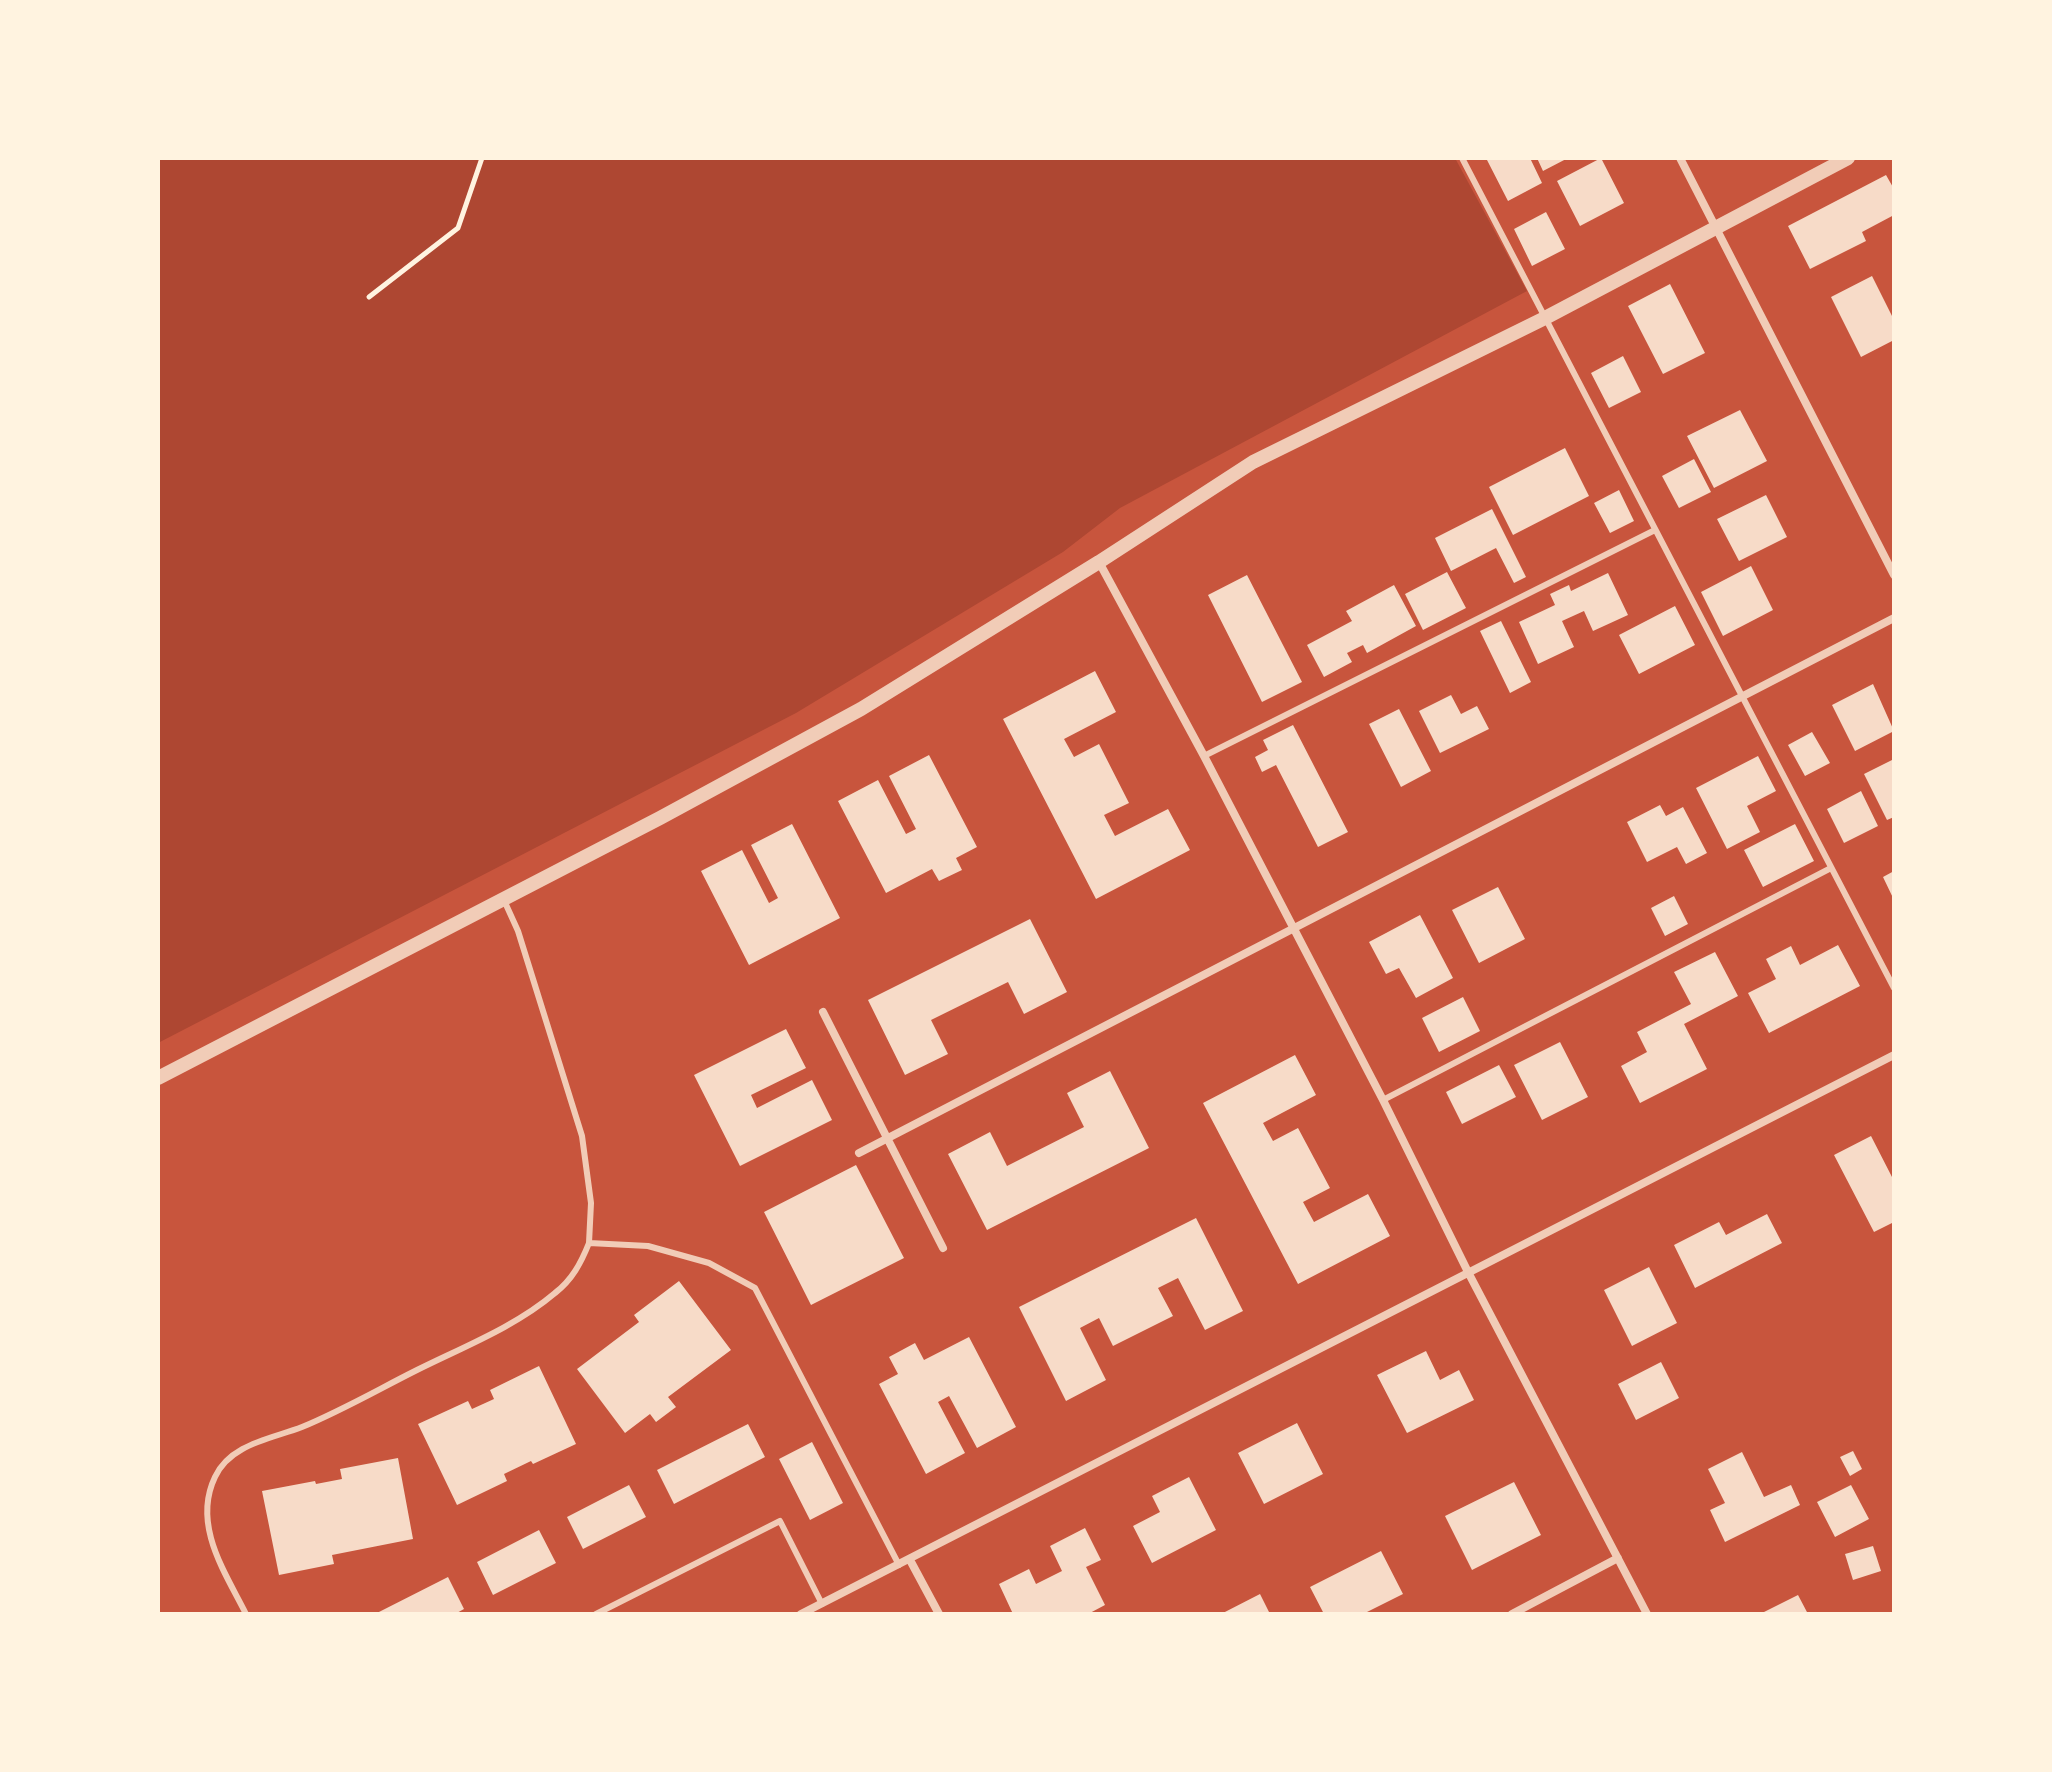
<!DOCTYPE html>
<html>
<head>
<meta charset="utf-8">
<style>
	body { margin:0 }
	#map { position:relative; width:2052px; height:1772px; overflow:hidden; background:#c8553d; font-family:"Archivo Narrow",sans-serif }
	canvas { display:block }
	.frame { position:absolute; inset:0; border:160px solid #fff3e0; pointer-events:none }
</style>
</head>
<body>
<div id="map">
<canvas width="2052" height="1772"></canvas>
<div class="frame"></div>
</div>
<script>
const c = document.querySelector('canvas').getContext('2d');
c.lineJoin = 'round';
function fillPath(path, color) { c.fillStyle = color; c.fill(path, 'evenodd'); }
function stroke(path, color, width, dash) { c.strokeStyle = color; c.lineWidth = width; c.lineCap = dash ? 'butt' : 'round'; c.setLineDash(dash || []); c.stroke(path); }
fillPath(new Path2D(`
	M 158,158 L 1455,158 L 1527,291 L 1120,508 L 1063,552 L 796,713 L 158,1043 Z`), '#ae4732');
fillPath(new Path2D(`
	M 1490,158 L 1530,158 L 1542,183 L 1508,201 L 1487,160 Z
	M 1537,158 L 1568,158 L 1543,171 Z
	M 1601,158 L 1624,203 L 1580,226 L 1557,181 Z
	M 1886,175 L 1894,189 L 1894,215 L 1862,232 L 1866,241 L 1810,269 L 1788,226 Z
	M 1546,212 L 1565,249 L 1532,266 L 1514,229 Z
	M 1872,276 L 1894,320 L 1894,340 L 1861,357 L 1831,297 Z
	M 1670,284 L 1705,353 L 1663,374 L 1628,306 Z
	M 1623,356 L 1641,392 L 1609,408 L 1591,373 Z
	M 1740,410 L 1767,461 L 1714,488 L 1687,436 Z
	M 1565,448 L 1589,496 L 1513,535 L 1489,487 Z
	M 1694,459 L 1711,492 L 1679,508 L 1662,476 Z
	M 1619,490 L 1634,521 L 1610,533 L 1594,503 Z
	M 1766,495 L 1787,537 L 1739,561 L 1717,519 Z
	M 1492,509 L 1526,577 L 1514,583 L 1496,548 L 1451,571 L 1435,538 Z
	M 1751,566 L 1773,610 L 1723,636 L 1701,592 Z
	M 1447,572 L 1466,608 L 1423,630 L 1405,594 Z
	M 1608,573 L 1628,615 L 1593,631 L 1584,611 L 1562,621 L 1574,647 L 1538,664 L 1519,622 L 1555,605 L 1550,594 L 1569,585 L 1571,591 Z
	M 1247,575 L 1302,682 L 1262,702 L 1208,595 Z
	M 1394,585 L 1416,626 L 1367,653 L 1363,645 L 1347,653 L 1352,662 L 1324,677 L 1307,645 L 1352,621 L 1346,611 Z
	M 1675,606 L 1695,645 L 1639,674 L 1619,635 Z
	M 1501,621 L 1531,682 L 1510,693 L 1480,631 Z
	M 1095,671 L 1116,712 L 1064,739 L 1074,757 L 1099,744 L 1129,803 L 1104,815 L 1115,836 L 1168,809 L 1190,850 L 1096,899 L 1003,719 Z
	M 1873,684 L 1894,731 L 1855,751 L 1832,705 Z
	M 1451,695 L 1461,714 L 1477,706 L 1489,729 L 1440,753 L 1419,711 Z
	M 1399,709 L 1431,771 L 1401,787 L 1369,724 Z
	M 1293,725 L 1348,832 L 1318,847 L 1276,765 L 1262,772 L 1255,757 L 1268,750 L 1263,740 Z
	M 1812,732 L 1830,763 L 1805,776 L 1788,745 Z
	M 929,755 L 977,847 L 956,858 L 962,870 L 939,881 L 932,869 L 886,893 L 838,801 L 878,780 L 906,834 L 916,829 L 889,776 Z
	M 1758,756 L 1776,791 L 1747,806 L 1760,832 L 1727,849 L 1696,788 Z
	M 1894,759 L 1894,817 L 1887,820 L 1864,774 Z
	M 1861,791 L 1878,826 L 1844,843 L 1827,809 Z
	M 1660,805 L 1666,816 L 1683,807 L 1707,853 L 1686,864 L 1677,847 L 1647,862 L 1627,822 Z
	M 792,824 L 840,918 L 749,965 L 701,871 L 742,850 L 769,903 L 778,898 L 751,845 Z
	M 1795,824 L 1814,861 L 1763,887 L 1744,850 Z
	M 1894,871 L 1894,900 L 1883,877 Z
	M 1498,887 L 1525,939 L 1479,963 L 1452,910 Z
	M 1674,896 L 1688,924 L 1665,936 L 1651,908 Z
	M 1420,915 L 1453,978 L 1416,998 L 1399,968 L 1386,974 L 1369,942 Z
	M 1030,919 L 1067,992 L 1024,1014 L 1008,982 L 931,1020 L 948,1054 L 905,1075 L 868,1000 Z
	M 1838,945 L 1860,986 L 1769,1033 L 1748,993 L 1776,979 L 1766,959 L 1791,946 L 1800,965 Z
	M 1715,952 L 1738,996 L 1684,1024 L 1707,1069 L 1640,1103 L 1621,1066 L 1647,1052 L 1637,1032 L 1691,1004 L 1674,972 Z
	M 1463,997 L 1480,1031 L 1439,1052 L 1422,1018 Z
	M 786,1029 L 806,1068 L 751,1095 L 757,1108 L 812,1080 L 832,1120 L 740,1166 L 694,1075 Z
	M 1560,1042 L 1588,1097 L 1542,1120 L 1514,1065 Z
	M 1295,1055 L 1316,1095 L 1263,1123 L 1273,1141 L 1298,1128 L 1330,1188 L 1303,1202 L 1314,1222 L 1368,1194 L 1390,1236 L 1298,1284 L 1203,1103 Z
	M 1499,1065 L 1516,1097 L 1462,1124 L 1446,1092 Z
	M 1110,1071 L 1149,1148 L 987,1230 L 948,1154 L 990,1132 L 1007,1166 L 1084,1127 L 1067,1093 Z
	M 1871,1136 L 1892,1177 L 1894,1176 L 1894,1222 L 1874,1232 L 1834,1155 Z
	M 856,1165 L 904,1258 L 811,1305 L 764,1212 Z
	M 1767,1214 L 1782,1243 L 1695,1288 L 1674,1245 L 1719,1222 L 1726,1235 Z
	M 1196,1218 L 1243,1311 L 1205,1330 L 1178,1278 L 1158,1288 L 1173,1316 L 1113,1346 L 1099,1318 L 1080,1328 L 1106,1380 L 1066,1401 L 1019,1307 Z
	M 1649,1267 L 1677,1323 L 1632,1346 L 1604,1290 Z
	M 679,1281 L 731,1350 L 668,1397 L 676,1407 L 656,1422 L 650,1414 L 625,1433 L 577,1369 L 639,1322 L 634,1315 Z
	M 969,1337 L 1016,1427 L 977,1448 L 949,1396 L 938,1402 L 965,1453 L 926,1474 L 879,1384 L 898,1374 L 889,1357 L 915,1343 L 924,1360 Z
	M 1426,1351 L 1440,1380 L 1459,1370 L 1474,1400 L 1407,1433 L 1377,1375 Z
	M 1661,1362 L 1679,1398 L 1636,1420 L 1618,1384 Z
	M 539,1366 L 576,1444 L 533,1464 L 531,1461 L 504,1474 L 507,1481 L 457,1505 L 418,1424 L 468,1401 L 472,1409 L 494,1399 L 490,1390 Z
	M 1297,1423 L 1323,1474 L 1264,1504 L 1238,1453 Z
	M 748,1424 L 765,1457 L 674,1504 L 657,1470 Z
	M 812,1442 L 843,1503 L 810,1520 L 779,1459 Z
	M 1853,1451 L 1862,1469 L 1850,1476 L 1840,1457 Z
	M 1742,1452 L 1764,1497 L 1791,1485 L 1800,1505 L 1725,1542 L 1710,1510 L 1725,1503 L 1708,1469 Z
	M 398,1458 L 413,1539 L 332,1555 L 334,1564 L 279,1575 L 262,1491 L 315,1481 L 316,1484 L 342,1479 L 340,1469 Z
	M 1189,1477 L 1216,1530 L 1152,1563 L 1133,1526 L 1160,1512 L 1152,1496 Z
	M 1514,1482 L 1541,1535 L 1472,1570 L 1445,1516 Z
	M 629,1485 L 646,1517 L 583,1549 L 567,1517 Z
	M 1851,1485 L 1869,1519 L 1835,1537 L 1817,1502 Z
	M 1085,1528 L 1101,1560 L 1086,1567 L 1105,1605 L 1088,1614 L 1013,1614 L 999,1584 L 1029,1569 L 1036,1584 L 1062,1571 L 1050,1546 Z
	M 539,1530 L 556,1563 L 493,1595 L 477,1562 Z
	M 1873,1546 L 1881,1571 L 1853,1580 L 1845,1554 Z
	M 1381,1551 L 1403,1594 L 1363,1614 L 1324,1614 L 1310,1587 Z
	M 448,1577 L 464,1609 L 455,1614 L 375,1614 Z
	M 1260,1594 L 1270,1614 L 1221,1614 Z
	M 1798,1595 L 1808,1614 L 1760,1614 Z`), '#f7dbc8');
stroke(new Path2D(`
	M 369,297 L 458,228 L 482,158`), '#fff3e0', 5);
stroke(new Path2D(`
	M 1462,158 L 1894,988
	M 1204,756 L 1655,530
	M 503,898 L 518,931 L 582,1136 L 591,1203 L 589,1243
	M 1383,1100 L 1831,868
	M 246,1614 C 225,1572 192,1525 215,1477 C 230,1444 271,1439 302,1427 C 341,1411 379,1389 417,1370 C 463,1347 515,1327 555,1293 C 572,1280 581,1263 589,1243 L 648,1246 L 709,1263 L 755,1288 L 899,1565
	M 596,1614 L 780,1521 L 822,1604`), '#f1ccb7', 6);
stroke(new Path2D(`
	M 1680,158 L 1894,575
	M 1099,562 L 1204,756 L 1383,1100 L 1468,1272 L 1647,1614
	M 823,1012 L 943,1248
	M 859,1153 L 1894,618
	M 910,1560 L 939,1614
	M 801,1614 L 1894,1055
	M 1512,1614 L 1618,1558`), '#f1ccb7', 8);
stroke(new Path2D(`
	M 158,1078 L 660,818 L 861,709 L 1099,562 L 1253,462 L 1545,318 L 1848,158`), '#f1ccb7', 14);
</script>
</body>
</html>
